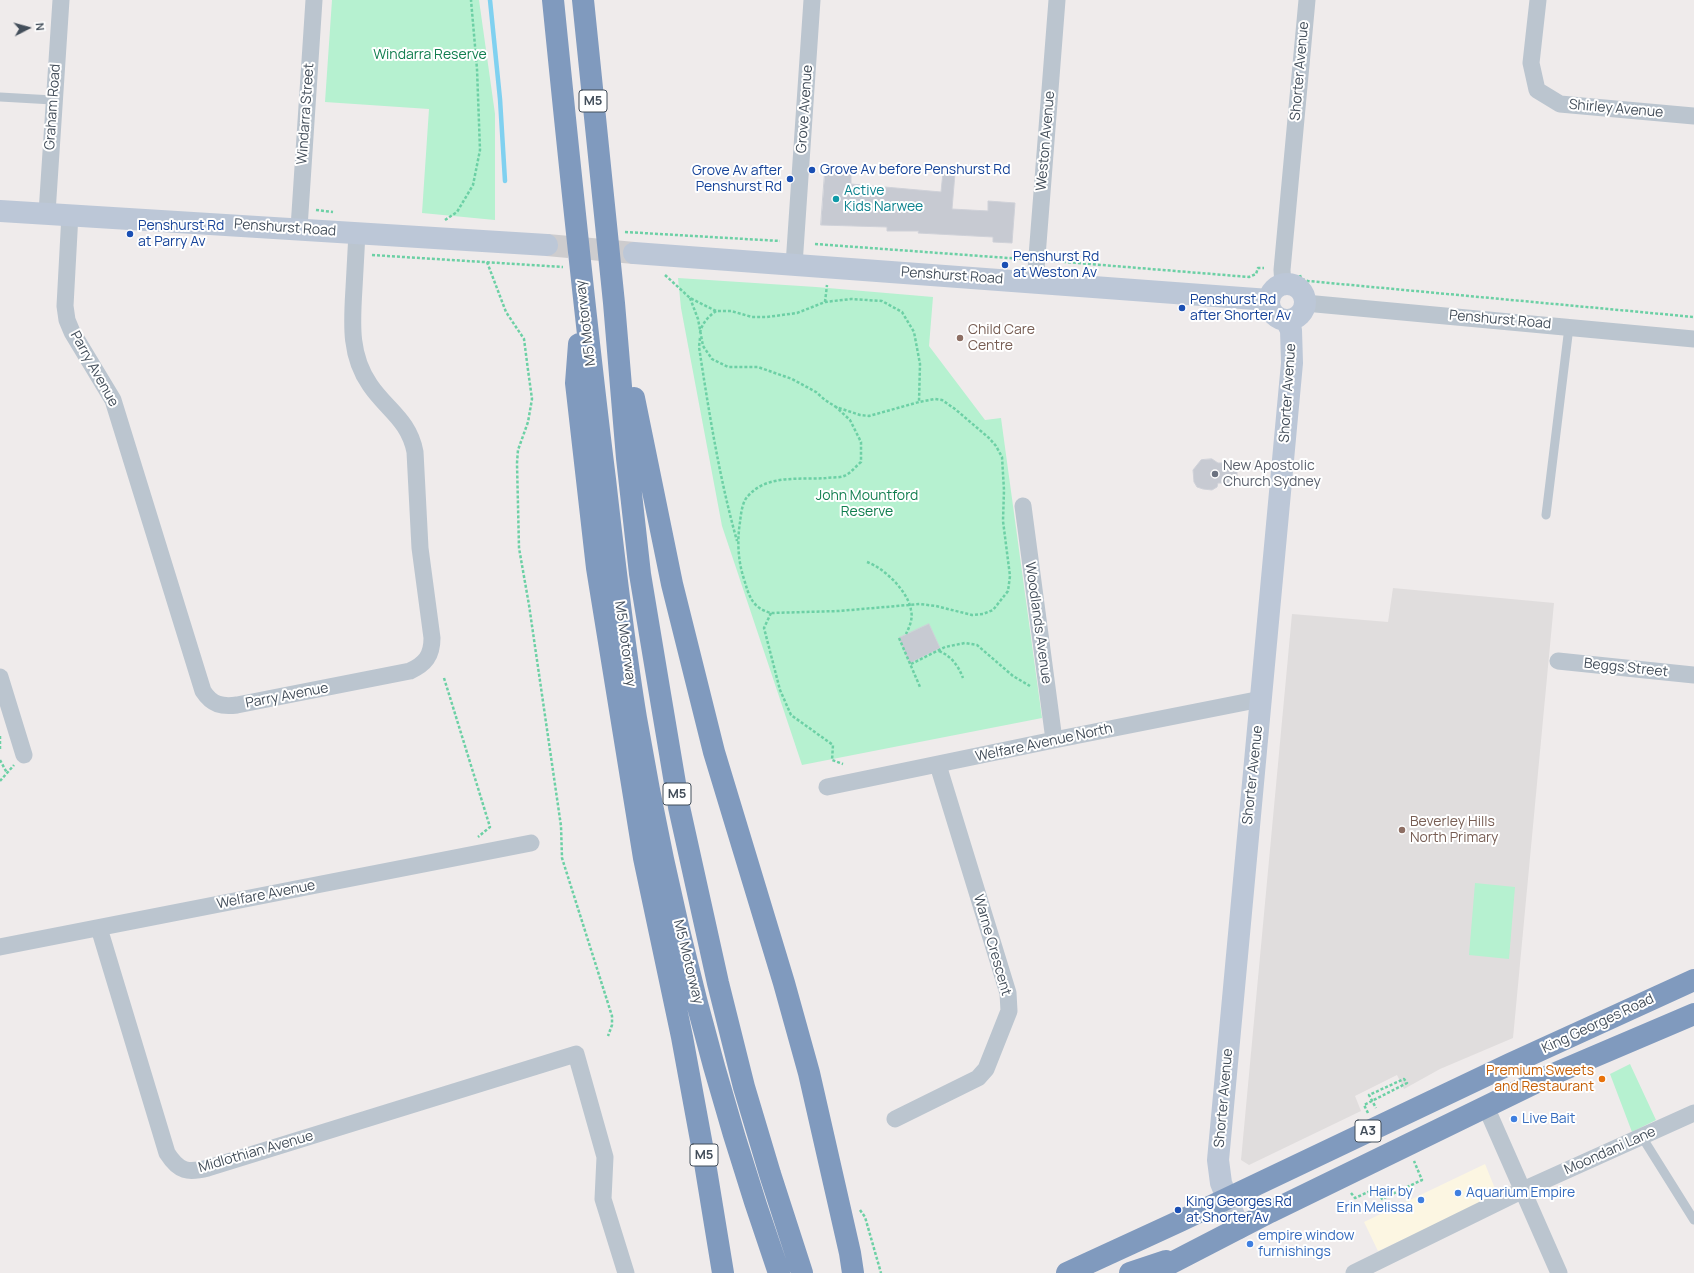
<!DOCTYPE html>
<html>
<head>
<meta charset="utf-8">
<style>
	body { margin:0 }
	#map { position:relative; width:1694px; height:1273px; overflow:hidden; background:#efebeb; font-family:Manrope,sans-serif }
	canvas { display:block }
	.north { position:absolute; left:8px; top:8px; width:40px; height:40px; -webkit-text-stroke:3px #fff; paint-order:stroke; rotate:84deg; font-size:11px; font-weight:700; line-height:16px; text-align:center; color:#434e5a }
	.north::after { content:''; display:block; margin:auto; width:14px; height:18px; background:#434e5a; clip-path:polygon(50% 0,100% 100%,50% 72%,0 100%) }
</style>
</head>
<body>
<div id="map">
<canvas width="1694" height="1273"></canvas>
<div class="north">N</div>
</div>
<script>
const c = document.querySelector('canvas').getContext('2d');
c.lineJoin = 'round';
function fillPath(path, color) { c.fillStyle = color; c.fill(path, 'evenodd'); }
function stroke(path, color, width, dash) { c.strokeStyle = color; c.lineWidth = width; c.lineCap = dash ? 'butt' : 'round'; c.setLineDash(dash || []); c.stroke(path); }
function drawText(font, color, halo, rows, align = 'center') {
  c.font = font + ' Manrope,sans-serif'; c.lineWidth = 4; c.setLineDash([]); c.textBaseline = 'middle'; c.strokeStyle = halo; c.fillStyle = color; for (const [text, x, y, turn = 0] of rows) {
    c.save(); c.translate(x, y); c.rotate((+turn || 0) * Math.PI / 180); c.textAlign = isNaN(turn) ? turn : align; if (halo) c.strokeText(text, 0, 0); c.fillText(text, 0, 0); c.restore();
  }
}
fillPath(new Path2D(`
	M 1485,1164 L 1498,1196 L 1378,1251 L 1364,1222 Z`), '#fcf6e2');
fillPath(new Path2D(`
	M 1393,588 L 1554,603 L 1513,1038 L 1440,1069 L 1404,1089 L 1397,1075 L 1355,1096 L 1361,1111 L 1249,1165 L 1241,1160 L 1292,614 L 1388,622 Z`), '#e0dddd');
fillPath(new Path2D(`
	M 332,0 L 479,0 L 495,114 L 495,220 L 422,213 L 429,109 L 325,102 Z
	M 678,278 L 816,287 L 933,297 L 929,346 L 985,420 L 1001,418 L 1042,718 L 802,765 L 722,526 L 681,308 Z
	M 1475,883 L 1515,887 L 1509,959 L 1469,955 Z
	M 1630,1064 L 1656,1120 L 1632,1132 L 1610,1074 Z`), '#b6f1d0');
stroke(new Path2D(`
	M 490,0 L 500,99 L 505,181`), '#80d1f0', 4.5);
const building = new Path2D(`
	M 825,172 L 851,174 L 851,184 L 941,192 L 943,172 L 955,173 L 952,209 L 988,211 L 988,201 L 1015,203 L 1012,243 L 993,242 L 993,237 L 918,233 L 919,231 L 887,231 L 887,227 L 821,225 Z
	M 1212,459 L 1218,463 L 1228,463 L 1233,466 L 1237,472 L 1237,477 L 1230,483 L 1218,483 L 1217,487 L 1212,490 L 1203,489 L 1197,487 L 1194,482 L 1193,470 L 1201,460 Z
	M 929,624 L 940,648 L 910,663 L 899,638 Z`);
fillPath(building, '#c7cad2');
stroke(building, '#cfd1d8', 1);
stroke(new Path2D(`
	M 547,245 L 634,253`), '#cdccce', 22, [22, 11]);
stroke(new Path2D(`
	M 316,210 L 333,212
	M 445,220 L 457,212 L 473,185 L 480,150 L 477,69 L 471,0
	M 625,232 L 780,241
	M 815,244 L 1022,259
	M 372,255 L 563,267
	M 1053,261 L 1249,277 L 1256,274 L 1258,268 L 1264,268
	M 487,262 L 506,312 L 524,339 L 528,370 L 532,399 L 528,422 L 518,450 L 517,463 L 519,548 L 529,605 L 561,826 L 562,858 L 612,1016 L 612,1025 L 608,1036
	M 665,275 L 690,298 L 716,311 L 731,311 L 752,317 L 767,317 L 797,313 L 825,302 L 851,299 L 882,301 L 902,312 L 914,332 L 920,364 L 919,402
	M 1300,275 L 1301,279 L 1308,281 L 1694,317
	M 690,298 L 698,319 L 703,346 L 712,359 L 728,367 L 758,367 L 792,379 L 816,392 L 825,400 L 836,407 L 860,415 L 869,416 L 919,402 L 935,399 L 942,400 L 955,409 L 989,438 L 996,446 L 1002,457 L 1004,490 L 1003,521 L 1010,576 L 1008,591 L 993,610 L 983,614 L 972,615 L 936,606 L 920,604 L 839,611 L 771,613 C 752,608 749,596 744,579 C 738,561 737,541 740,522 C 741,514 742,502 748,496 C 767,474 800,480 826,478 C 832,477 839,478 844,476 C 850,474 856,466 861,462 L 861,442 L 850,420 L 836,407
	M 825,302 L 827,285
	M 700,333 C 702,323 708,317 716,311
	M 700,338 L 699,347 C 709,412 719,477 737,541
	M 867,562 C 884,568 908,591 911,610 C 913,618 910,626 906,634
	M 771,613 L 764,628 L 780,690 L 791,715 L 833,745 L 832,760 L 843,764
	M 899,638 L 920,687
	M 939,651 C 951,656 958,665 963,678
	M 911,664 L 945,647 L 965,643 L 977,645 L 1013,676 L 1030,686
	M 444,678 L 490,827 L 478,837
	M 0,749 L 0,735
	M 0,760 L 7,773
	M 0,781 L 14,765
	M 1368,1113 L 1364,1105 L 1407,1083 L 1404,1079 L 1369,1095 L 1376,1108
	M 1351,1193 L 1355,1198 L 1377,1188 L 1382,1199 L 1422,1180 L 1414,1161
	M 860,1210 L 865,1217 L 881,1273`), '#6cd0a5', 2.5, [3, 2]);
stroke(new Path2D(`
	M 0,97 L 53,100
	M 1546,515 L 1569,327
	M 1642,1137 L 1694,1220`), '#bbc5cf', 9);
stroke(new Path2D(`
	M 1538,0 L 1531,63 L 1537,90 L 1560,104 L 1694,116
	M 47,213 L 61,0
	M 70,214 L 65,306 L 67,320 L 72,332 L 113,400 L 203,691 C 212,705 222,707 237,705 L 410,671 C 425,664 432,656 432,638 L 420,548 L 415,452 C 409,420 387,410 370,385 C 349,355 352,322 354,288 C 355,270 356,251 357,233
	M 299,228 L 314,0
	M 794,265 L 812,0
	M 1035,282 L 1057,0
	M 1283,285 L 1282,270 L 1307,0
	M 1305,303 L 1694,339
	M 1023,506 L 1054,740
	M 1558,661 L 1694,675
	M 0,677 L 24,755
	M 827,787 L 1054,740 L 1261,699
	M 99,928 L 167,1153 C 179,1172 188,1173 208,1168 L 576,1054 L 605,1157 L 603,1199 L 626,1273
	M 0,947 L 531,843
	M 1486,1107 L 1559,1273
	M 895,1119 L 978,1078 L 986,1069 L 1009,1011 L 1008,993 L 938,765
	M 1354,1273 L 1523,1190 L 1694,1113`), '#bbc5cf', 17);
stroke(new Path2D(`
	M 0,211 L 547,245
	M 634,253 L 1269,300
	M1269 302a18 18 0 1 1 36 0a18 18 0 1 1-36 0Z
	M 1239,1228 L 1221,1183 L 1218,1160 L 1292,363 L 1291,330 L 1286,320`), '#bcc7d7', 22);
stroke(new Path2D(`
	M 553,0 C 569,160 585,320 605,479 C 614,559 623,639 636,718 C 668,906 716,1093 779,1273
	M 583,0 L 614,303 L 627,458 L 640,574 L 660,694 L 679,807 L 718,983 L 744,1087 L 770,1174 L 802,1273
	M 579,344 L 576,383 L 597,568 L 644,858 L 682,1037 L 703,1151 L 723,1273
	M 634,398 L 672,584 L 714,752 L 784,983 L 809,1073 L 850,1253 L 853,1273
	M 1067,1273 L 1180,1221 L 1510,1064 L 1694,980
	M 1130,1273 L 1166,1261
	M 1152,1273 L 1270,1212 L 1551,1075 L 1694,1014`), '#809abe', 22);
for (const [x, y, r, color] of [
	[812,170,4,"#1a4fb4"],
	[790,179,4,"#1a4fb4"],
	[836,199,4,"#0f9aa8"],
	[130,234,4,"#1a4fb4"],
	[1005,265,4,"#1a4fb4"],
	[1182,308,4,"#1a4fb4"],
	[960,338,4,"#8d6e63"],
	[1215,474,4,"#6b7280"],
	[1402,830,4,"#8d6e63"],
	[1602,1079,4,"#e8710a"],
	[1514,1119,4,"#3f7fe0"],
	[1458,1193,4,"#3f7fe0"],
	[1421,1200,4,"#3f7fe0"],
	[1178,1210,4,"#1a4fb4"],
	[1250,1244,4,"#3f7fe0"]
]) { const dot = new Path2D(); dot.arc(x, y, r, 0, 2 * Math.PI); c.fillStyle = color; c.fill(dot); stroke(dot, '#fff', 1.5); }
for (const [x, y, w] of [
	[593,101,28],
	[677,794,28],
	[1368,1131,26],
	[704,1155,28]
]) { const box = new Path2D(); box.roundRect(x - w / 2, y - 11, w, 22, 3); c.fillStyle = '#fff'; c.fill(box); stroke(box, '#434e5a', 1); }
drawText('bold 13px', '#434e5a', null, [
	["M5",593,101],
	["M5",677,794],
	["A3",1368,1131],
	["M5",704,1155]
]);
drawText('14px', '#117e4f', '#fff', [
	["Windarra Reserve",430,55],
	["John Mountford",867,496],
	["Reserve",867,512]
]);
drawText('14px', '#434e5a', '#fff', [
	["Shorter Avenue",1300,71,-85],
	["Graham Road",53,107,-86],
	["Grove Avenue",805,109,-86],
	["Shirley Avenue",1616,109,5],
	["Windarra Street",306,114,-86],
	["Weston Avenue",1046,141,-85],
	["Penshurst Road",285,228,4],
	["Penshurst Road",952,276,4],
	["Penshurst Road",1500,320,5],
	["M5 Motorway",586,323,-97],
	["Parry Avenue",94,369,61],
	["Shorter Avenue",1288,393,-86],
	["Woodlands Avenue",1038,623,82],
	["M5 Motorway",625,644,82],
	["Beggs Street",1626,668,6],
	["Parry Avenue",287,696,-11],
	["Welfare Avenue North",1044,743,-12],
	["Shorter Avenue",1253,775,-84],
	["Welfare Avenue",266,895,-11],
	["Warne Crescent",992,945,74],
	["M5 Motorway",688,962,76],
	["King Georges Road",1598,1024,-25],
	["Shorter Avenue",1224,1098,-85],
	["Moondani Lane",1610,1151,-24],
	["Midlothian Avenue",256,1152,-16]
]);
drawText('14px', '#164399', '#fff', [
	["Grove Av before Penshurst Rd",820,170],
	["Grove Av after",782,171,"right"],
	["Penshurst Rd",782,187,"right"],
	["Penshurst Rd",138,226],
	["at Parry Av",138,242],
	["Penshurst Rd",1013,257],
	["at Weston Av",1013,273],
	["Penshurst Rd",1190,300],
	["after Shorter Av",1190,316],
	["King Georges Rd",1186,1202],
	["at Shorter Av",1186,1218]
], 'left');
drawText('14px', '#0d838f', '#fff', [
	["Active",844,191],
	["Kids Narwee",844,207]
], 'left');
drawText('14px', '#785e54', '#fff', [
	["Child Care",968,330],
	["Centre",968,346],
	["Beverley Hills",1410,822],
	["North Primary",1410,838]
], 'left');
drawText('14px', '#5b616d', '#fff', [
	["New Apostolic",1223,466],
	["Church Sydney",1223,482]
], 'left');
drawText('14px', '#c56008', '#fff', [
	["Premium Sweets",1594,1071],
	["and Restaurant",1594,1087]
], 'right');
drawText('14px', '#366cbe', '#fff', [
	["Live Bait",1522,1119],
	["Hair by",1413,1192,"right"],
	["Erin Melissa",1413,1208,"right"],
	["Aquarium Empire",1466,1193],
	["empire window",1258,1236],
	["furnishings",1258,1252]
], 'left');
</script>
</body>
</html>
